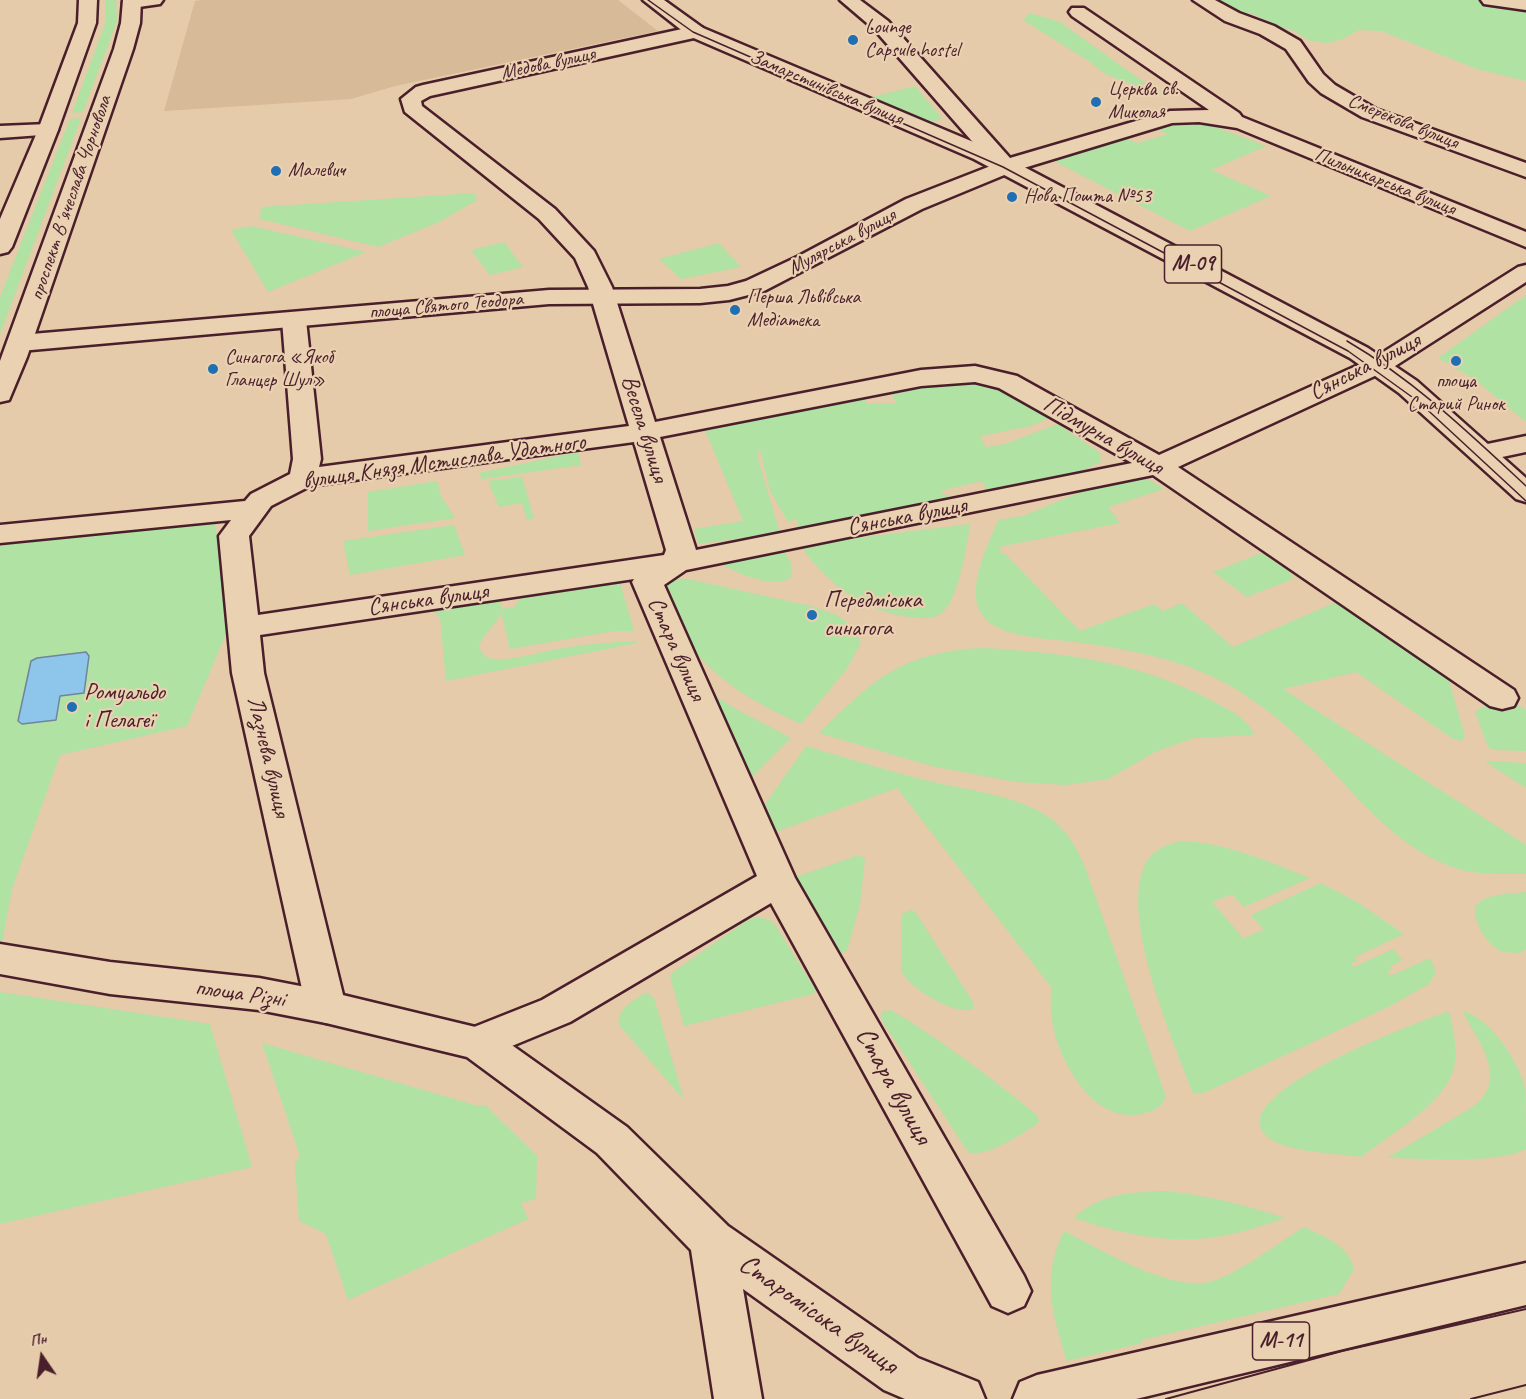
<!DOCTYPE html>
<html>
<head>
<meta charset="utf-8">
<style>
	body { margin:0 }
	#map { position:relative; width:1526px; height:1399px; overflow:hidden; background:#e5cba9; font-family:Caveat,sans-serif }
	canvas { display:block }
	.north { position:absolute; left:12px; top:1327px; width:60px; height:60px; -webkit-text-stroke:4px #e9d1b1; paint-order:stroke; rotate:347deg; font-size:16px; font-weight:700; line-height:24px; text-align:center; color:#4a1f2b }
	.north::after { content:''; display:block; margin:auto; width:21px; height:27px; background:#4a1f2b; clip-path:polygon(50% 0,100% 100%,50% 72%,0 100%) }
</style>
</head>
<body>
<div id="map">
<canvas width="1526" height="1399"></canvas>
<div class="north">Пн</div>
</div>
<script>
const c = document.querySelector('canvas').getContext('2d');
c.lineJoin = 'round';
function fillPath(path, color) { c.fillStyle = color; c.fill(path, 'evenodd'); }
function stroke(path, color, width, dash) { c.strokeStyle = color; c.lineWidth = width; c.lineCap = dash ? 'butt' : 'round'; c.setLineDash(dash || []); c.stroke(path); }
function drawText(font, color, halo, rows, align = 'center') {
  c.font = font + ' Caveat,sans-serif'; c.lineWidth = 4.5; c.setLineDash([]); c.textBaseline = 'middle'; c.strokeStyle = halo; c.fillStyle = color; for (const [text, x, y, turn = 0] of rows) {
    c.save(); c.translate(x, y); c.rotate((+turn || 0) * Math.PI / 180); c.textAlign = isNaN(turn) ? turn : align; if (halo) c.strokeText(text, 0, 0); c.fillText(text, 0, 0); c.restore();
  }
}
fillPath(new Path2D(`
	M 202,0 L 618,0 L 658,31 L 395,86 L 351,99 L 164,111 L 195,1 Z`), '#d7ba98');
fillPath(new Path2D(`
	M 105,0 L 116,0 L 117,21 L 83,112 L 72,113 L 106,21 Z
	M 1216,0 L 1526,0 L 1526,81 L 1477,69 L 1381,31 L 1359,30 L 1343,39 L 1327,43 L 1308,40 L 1294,31 L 1271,24 L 1256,15 L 1229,9 Z
	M 1030,13 L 1060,22 L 1163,96 L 1105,74 L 1090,62 L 1023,20 Z
	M 915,86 L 941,117 L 940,120 L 926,122 L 868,98 Z
	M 81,118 L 0,334 L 0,297 L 70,119 Z
	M 1177,119 L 1197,120 L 1266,146 L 1211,170 L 1271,196 L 1190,231 L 1048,158 L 1119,137 L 1138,143 L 1168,134 L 1151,127 Z
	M 475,193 L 477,200 L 439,222 L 378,247 L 260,219 L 261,207 Z
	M 251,226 L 366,252 L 268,292 L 231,230 Z
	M 504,242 L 523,267 L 490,275 L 471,250 Z
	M 719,243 L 741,267 L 681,279 L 659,259 Z
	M 1526,295 L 1526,422 L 1473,378 L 1438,358 Z
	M 965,375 L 989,379 L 1049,418 L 1031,426 L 980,436 L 986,447 L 1005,444 L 1058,424 L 1100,453 L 1101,462 L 1016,501 L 990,496 L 982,481 L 940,491 L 961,505 L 799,530 L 797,519 L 788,522 L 770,491 L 759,446 L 758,459 L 780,533 L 698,544 L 694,529 L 743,521 L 705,430 L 866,396 L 866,403 L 896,403 L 890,391 Z
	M 578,452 L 581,465 L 482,479 L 479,473 Z
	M 1124,474 L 1140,474 L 1164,489 L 1108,507 L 1120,523 L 999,547 L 1002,551 L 999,553 L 1005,554 L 1080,631 L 1154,604 L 1163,611 L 1182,603 L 1233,647 L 1336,602 L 1441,664 L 1445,667 L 1465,736 L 1461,741 L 1453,739 L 1356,672 L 1283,689 L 1526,845 L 1526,874 C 1504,874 1479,875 1458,869 C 1399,850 1362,802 1321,759 C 1293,730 1258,700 1221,681 C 1181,660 1135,651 1090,644 C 1062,639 1011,640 989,622 C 959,598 988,547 998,520 L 1023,516 Z
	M 522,477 L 534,518 L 527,520 L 522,503 L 499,507 L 488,481 Z
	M 437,481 L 441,496 L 455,518 L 368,531 L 368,492 Z
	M 214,518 L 231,622 L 187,726 L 60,755 L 12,889 L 2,942 L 0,941 L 0,538 Z
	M 970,524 C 967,545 959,597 943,612 C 932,621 916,618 903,616 C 857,607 826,582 800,545 Z
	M 454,525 L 465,555 L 350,575 L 343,541 Z
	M 783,548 L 791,564 L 792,577 C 772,592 726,568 707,557 Z
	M 1262,553 L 1291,573 L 1293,579 L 1247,597 L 1213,572 Z
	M 669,578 L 688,579 L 811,606 L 837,615 L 853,627 L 861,643 L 846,670 L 801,724 C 755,703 712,679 683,636 C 673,621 666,603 658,587 Z
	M 619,579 L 634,631 L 614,631 L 510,649 L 501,613 C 496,626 481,635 479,648 L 485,657 C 510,664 538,651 563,648 C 587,644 612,642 637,641 L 637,643 L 446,681 L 440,618 L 432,610 L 320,624 L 320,627 L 271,635 L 270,615 L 500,594 L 501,609 L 515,607 L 522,593 Z
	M 982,648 C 1064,652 1144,663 1216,703 C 1230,710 1249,720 1254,735 L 1194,738 L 1157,751 L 1108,779 L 1066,785 L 1016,782 L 931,766 L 819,733 C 874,679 902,652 982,648 Z
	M 707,691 L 736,709 L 791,738 L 741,788 Z
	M 1499,697 L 1508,698 L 1526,710 L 1526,751 L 1495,750 L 1488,747 L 1475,712 Z
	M 806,746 C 846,758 885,770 925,780 C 963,790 1009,793 1044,814 C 1064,826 1076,845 1085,867 L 1166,1097 C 1161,1108 1152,1112 1141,1114 C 1097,1123 1067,1073 1056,1038 C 1051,1022 1050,1004 1051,987 L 897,788 L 764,836 L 760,816 L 768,800 Z
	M 1484,761 L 1526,763 L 1526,788 Z
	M 1181,841 C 1225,842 1269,862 1310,878 L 1244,907 L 1232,894 L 1212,902 L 1243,938 L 1264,930 L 1251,915 L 1321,883 L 1357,902 L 1404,934 L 1355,957 L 1358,961 L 1350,963 L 1354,967 L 1393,949 L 1403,960 L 1390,966 L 1393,969 L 1387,972 L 1390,976 L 1430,958 L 1436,972 L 1429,984 L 1388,1007 L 1208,1091 L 1198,1094 L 1193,1093 C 1173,1042 1114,905 1149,858 C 1157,848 1168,844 1181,841 Z
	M 859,855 L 865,859 L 860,905 L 847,950 L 843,953 L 836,953 L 793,878 Z
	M 1526,892 L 1526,949 L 1520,953 L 1502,952 C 1487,943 1474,926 1475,907 C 1484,893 1510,894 1526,892 Z
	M 912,910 L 916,913 L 973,1002 L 973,1009 C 955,1016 908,988 901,970 L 902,915 L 905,912 Z
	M 758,917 L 767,919 L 774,923 L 816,991 L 813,994 L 684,1026 L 670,977 L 673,972 L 749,919 Z
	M 0,992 L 210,1024 L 252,1167 L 0,1224 Z
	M 644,993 L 648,993 L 654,998 L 684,1100 L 619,1025 C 616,1009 633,1002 644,993 Z
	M 891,1010 C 943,1041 990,1077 1037,1115 L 1039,1121 L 1037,1124 C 1021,1134 988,1158 968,1152 L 881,1019 L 881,1012 Z
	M 1449,1011 C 1453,1029 1459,1053 1453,1071 C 1444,1103 1387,1137 1361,1157 C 1336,1153 1293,1153 1272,1140 C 1207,1098 1425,1020 1449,1011 Z
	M 1462,1011 C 1491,1018 1518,1060 1525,1088 C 1526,1106 1526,1130 1526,1149 C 1495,1165 1423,1158 1387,1158 L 1471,1108 C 1511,1080 1479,1043 1462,1011 Z
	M 262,1043 L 475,1105 L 485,1105 L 537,1156 L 536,1199 L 521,1203 L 528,1219 L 348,1300 L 326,1234 L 299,1221 L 295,1163 L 300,1156 Z
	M 1167,1191 C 1208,1196 1246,1205 1285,1218 C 1269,1223 1253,1229 1237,1233 C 1181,1247 1127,1236 1074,1218 C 1100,1193 1133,1192 1167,1191 Z
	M 1304,1227 C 1325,1237 1348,1244 1354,1269 L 1339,1294 L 1141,1340 L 1142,1343 L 1067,1361 C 1052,1314 1041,1277 1064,1231 C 1100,1249 1168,1291 1209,1282 C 1237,1275 1278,1243 1304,1227 Z`), '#afe2a3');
const water = new Path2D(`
	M 86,652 L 89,656 L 84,693 L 60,696 L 56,720 L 22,724 L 18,721 L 31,661 L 37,658 Z`);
fillPath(water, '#8dc5eb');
stroke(water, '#72839e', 1.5);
const minor = new Path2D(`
	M 125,0 L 163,0 L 160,4 L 132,8 L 126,7 L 123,3 Z
	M 840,0 L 860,0 L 888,21 L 1010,158 L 1170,111 L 1209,110 L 1072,16 L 1069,12 L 1072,8 L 1084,8 L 1239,113 L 1242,117 L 1526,232 L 1526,247 L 1237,128 L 1199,122 L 1172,123 L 1014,171 L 1006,172 L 998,171 L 874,29 Z
	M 1193,0 L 1215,0 L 1239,13 L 1274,26 L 1300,41 L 1323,74 L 1335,85 L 1376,109 L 1526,163 L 1526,177 L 1362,117 L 1321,93 L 1309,82 L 1286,49 L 1260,34 L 1225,21 Z
	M 1481,0 L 1526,0 L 1526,10 L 1484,4 Z
	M 696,26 L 703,28 L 705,32 L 703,36 L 430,96 L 421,101 L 422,106 L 555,209 L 594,251 L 612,287 L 655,422 L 921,370 L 975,366 L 1017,376 L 1159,455 L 1374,358 L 1518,267 L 1526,265 L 1526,282 L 1392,368 L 1178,467 L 1514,690 L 1518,698 L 1514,706 L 1502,709 L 1490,706 L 1153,475 L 686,570 L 664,585 L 795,878 L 1024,1276 L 1031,1291 L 1024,1306 L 1008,1313 L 992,1306 L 771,903 L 570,1022 L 478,1060 L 464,1055 L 458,1043 L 464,1031 L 542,1000 L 757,876 L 632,582 L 634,579 L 260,635 L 264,673 L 346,1007 L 340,1018 L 326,1023 L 312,1018 L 306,1007 L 232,673 L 219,536 L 231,520 L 0,543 L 0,525 L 245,501 L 251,494 L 290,474 L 293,459 L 282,320 L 285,315 L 294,313 L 303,315 L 306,320 L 321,459 L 319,467 L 629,426 L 588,287 L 575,258 L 539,219 L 405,112 L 401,99 L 416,87 L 423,85 ZM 975,382 L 999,388 L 1132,463 L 696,550 L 660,437 L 921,386 ZM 634,442 L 666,550 L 664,555 L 258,615 L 249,536 L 271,506 L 310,486 Z
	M 48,124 L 55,126 L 58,130 L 55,134 L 0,138 L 0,126 Z
	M 1526,436 L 1526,452 L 1483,461 L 1473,459 L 1469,453 L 1473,447 Z`);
const tertiary = new Path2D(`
	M 1006,160 L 1014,161 L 1017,166 L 1014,171 L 922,209 L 764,291 L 729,300 L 700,303 L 549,304 L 20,351 L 11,348 L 7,343 L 11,338 L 20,335 L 549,290 L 700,289 L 728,286 L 746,281 L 797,257 L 906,199 Z`);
const primary = new Path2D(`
	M 79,0 L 97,0 L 96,23 L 58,130 L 12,247 L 8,252 L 0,254 L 0,219 L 38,130 L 78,23 Z
	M 123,0 L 141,0 L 140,23 L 133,49 L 27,357 L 9,400 L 0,402 L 0,361 L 114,49 L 121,23 Z
	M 643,0 L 664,0 L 703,28 L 990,149 L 1368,348 L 1417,381 L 1526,478 L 1526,502 L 1516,499 L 1399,393 L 1350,358 L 974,159 L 689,36 Z
	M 0,944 L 110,962 L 259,978 L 326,991 L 492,1031 L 627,1127 L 728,1226 L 918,1358 L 978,1382 L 985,1399 L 905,1399 L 884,1390 L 743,1289 L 762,1399 L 714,1399 L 691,1250 L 597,1153 L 467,1057 L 326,1023 L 259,1010 L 110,994 L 0,974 Z
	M 1526,1263 L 1526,1305 L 1136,1399 L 1013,1399 L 1020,1382 L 1037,1375 Z`);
stroke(minor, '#4a1f2b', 5);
stroke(tertiary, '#4a1f2b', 5);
stroke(primary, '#4a1f2b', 5);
fillPath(minor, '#e9d1b1');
fillPath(tertiary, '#e9d1b1');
fillPath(primary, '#e9d1b1');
stroke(new Path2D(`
	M 648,0 L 693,32 L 1003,167 L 1348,351 L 1419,402 L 1526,501
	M 1347,341 C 1414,380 1469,433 1526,486`), '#4a1f2b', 1.5);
stroke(new Path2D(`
	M 1166,1399 L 1342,1351 L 1526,1309
	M 1471,1399 L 1526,1385`), '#4a1f2b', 2);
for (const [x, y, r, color] of [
	[853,40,6,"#1f6fb2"],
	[1096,102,6,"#1f6fb2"],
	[276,171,6,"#1f6fb2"],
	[1012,197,6,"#1f6fb2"],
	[735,310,6,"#1f6fb2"],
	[1456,361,6,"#1f6fb2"],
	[213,369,6,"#1f6fb2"],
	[812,615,6,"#1f6fb2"],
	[72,707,6,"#1f6fb2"]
]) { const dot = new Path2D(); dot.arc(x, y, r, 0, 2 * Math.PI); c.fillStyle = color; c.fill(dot); stroke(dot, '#e9d1b1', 2); }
drawText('20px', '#4a1f2b', '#e9d1b1', [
	["Lounge",865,28],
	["Capsule hostel",865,51],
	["Церква св.",1108,90],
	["Миколая",1108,113],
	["Малевич",288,171],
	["Нова Пошта №53",1024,197],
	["Перша Львівська",747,298],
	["Медіатека",747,321],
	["Синагога «Якоб",225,358],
	["Гланцер Шул»",225,381],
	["площа",1456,382,"center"],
	["Старий Ринок",1456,405,"center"]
], 'left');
drawText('20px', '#4a1f2b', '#e9d1b1', [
	["Медова вулиця",548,64,-12],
	["Замарстинівська вулиця",826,88,23],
	["Смерекова вулиця",1403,122,22],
	["Пильникарська вулиця",1385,182,22],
	["проспект Вʼячеслава Чорновола",71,198,-71],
	["Мулярська вулиця",842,242,-28],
	["площа Святого Теодора",446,306,-5]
]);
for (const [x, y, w] of [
	[1193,264,57],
	[1281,1341,57]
]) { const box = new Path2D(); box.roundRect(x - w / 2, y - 19, w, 38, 4.5); c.fillStyle = '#e9d1b1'; c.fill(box); stroke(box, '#4a1f2b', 1.5); }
drawText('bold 22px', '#4a1f2b', null, [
	["М-09",1193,264],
	["М-11",1281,1341]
]);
drawText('24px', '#4a1f2b', '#e9d1b1', [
	["Сянська вулиця",1365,367,-27],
	["Весела вулиця",644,429,73],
	["Підмурна вулиця",1103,436,30],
	["вулиця Князя Мстислава Удатного",444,462,-8],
	["Сянська вулиця",907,517,-11],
	["Сянська вулиця",428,600,-8],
	["Стара вулиця",676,649,66],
	["Лазнева вулиця",268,757,77],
	["площа Різні",240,994,8]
]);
drawText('24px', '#4a1f2b', '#e9d1b1', [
	["Передміська",824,601],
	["синагога",824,629],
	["Ромуальдо",84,693],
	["і Пелагеї",84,721]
], 'left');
drawText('28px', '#4a1f2b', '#e9d1b1', [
	["Стара вулиця",893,1086,61],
	["Староміська вулиця",818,1315,35]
]);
</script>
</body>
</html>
